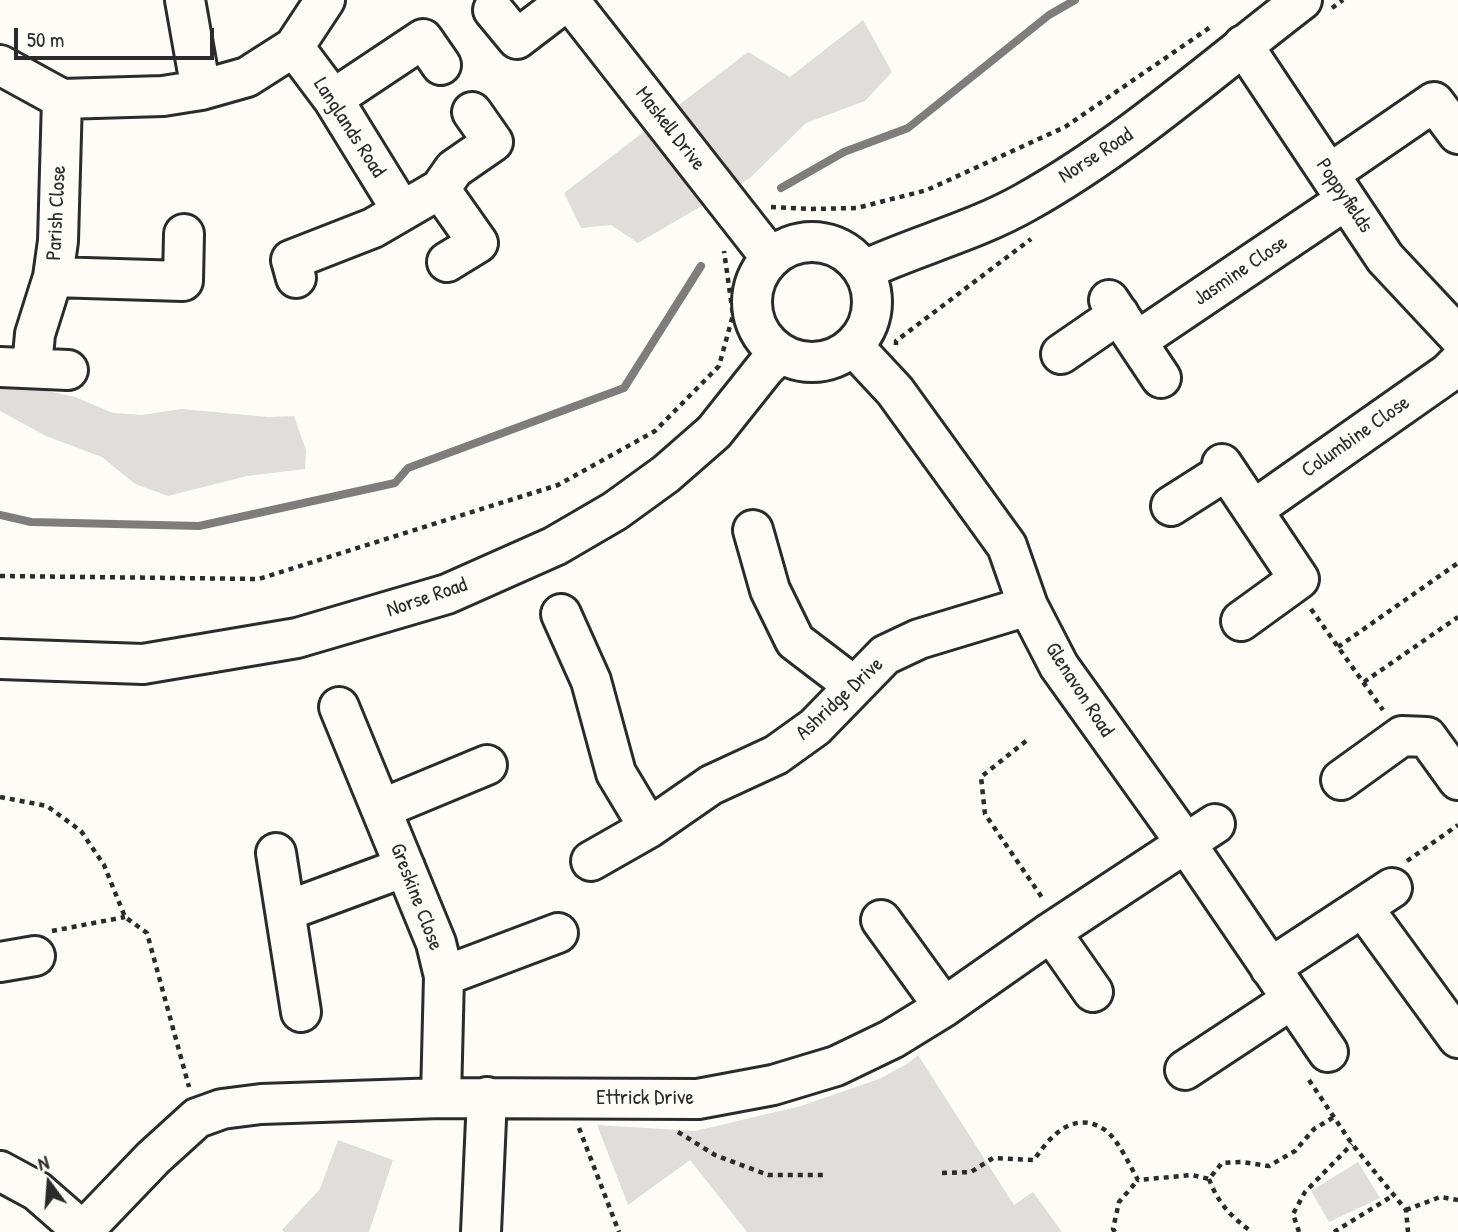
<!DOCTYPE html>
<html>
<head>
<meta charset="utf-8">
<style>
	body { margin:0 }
	#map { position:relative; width:1458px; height:1232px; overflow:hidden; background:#fdfcf7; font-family:"Patrick Hand",sans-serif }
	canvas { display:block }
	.north { position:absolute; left:14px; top:1148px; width:70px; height:70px; -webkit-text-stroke:5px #fdfcf7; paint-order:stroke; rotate:344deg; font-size:19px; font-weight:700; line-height:28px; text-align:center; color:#2b2b2b }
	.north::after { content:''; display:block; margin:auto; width:24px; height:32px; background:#2b2b2b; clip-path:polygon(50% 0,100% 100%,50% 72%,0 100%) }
	.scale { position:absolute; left:14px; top:28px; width:200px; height:32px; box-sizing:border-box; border:4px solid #2b2b2b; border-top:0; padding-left:9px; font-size:21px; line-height:24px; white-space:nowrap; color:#2b2b2b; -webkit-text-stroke:5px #fdfcf7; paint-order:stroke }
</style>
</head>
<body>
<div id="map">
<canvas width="1458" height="1232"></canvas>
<div class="north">N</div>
<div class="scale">50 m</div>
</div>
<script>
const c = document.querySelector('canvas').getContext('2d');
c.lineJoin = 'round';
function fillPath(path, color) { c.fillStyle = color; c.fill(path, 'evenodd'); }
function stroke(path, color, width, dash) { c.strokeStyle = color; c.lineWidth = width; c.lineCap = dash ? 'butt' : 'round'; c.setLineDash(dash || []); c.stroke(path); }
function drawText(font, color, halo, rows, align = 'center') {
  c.font = font + ' "Patrick Hand",sans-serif'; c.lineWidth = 6; c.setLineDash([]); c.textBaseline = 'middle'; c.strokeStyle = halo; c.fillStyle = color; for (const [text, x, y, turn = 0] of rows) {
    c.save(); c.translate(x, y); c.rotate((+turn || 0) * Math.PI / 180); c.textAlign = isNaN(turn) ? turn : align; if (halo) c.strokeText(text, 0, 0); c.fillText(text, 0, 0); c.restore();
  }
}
fillPath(new Path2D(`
	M 863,20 L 892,72 L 865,101 L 806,123 L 750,178 L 638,243 L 611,225 L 581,228 L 564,193 L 748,52 L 790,77 Z
	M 0,385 L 34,388 L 75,397 L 113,413 L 142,415 L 181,409 L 268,417 L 294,416 L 306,450 L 305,469 L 247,476 L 168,496 L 135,484 L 102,457 L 46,436 L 0,411 Z
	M 918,1055 L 1014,1205 L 1033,1192 L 1062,1232 L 747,1232 L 690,1160 L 628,1205 L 597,1125 L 695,1131 L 801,1106 L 879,1079 L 907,1064 Z
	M 338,1140 L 393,1160 L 369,1232 L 284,1232 L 282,1230 L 320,1189 Z
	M 1358,1162 L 1380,1198 L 1329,1222 L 1311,1191 Z`), '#dfdeda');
stroke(new Path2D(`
	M 781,188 L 844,152 L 908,128 L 1049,15 L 1075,0
	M 0,515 L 31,522 L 199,526 L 395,483 L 408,468 L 624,388 L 701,266`), '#7e7d7b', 8);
const minor = new Path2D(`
	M 185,0 L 201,90
	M 569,0 L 771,258
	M 493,10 L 517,39 L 568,0
	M 1243,45 L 1385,258 L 1458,336
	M 294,47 L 333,99 L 402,211
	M 0,65 L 62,99 L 163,96 L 201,90 L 247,77 L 294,47 L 325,0
	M 333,99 L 423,39 L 441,65
	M 1329,174 L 1434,102 L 1458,134
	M 440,189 L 478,243 L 447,262
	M752 302a60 60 0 1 1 120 0a60 60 0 1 1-120 0Z
	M 864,270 C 918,245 975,231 1026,202 C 1126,146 1212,69 1302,0
	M 53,277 L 183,281 L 184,234
	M 296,278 L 291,260 L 373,228 L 440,189 L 454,169 L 493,142 L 472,112
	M 1109,300 L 1161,378
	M 1137,341 L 1346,200
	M 854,347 L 895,391 L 1007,546 L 1028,606 L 1059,666 L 1185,842 L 1328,1052
	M 1061,354 L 1119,314
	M 0,367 L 68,370
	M 32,367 L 35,334 L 53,277 L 58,241 L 62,99
	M 1222,464 L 1299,579 L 1241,621
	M 1171,506 L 1226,471
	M 1253,510 L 1448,373 L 1458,363
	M 753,530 L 770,590 L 795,641 L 854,686
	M 561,614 L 591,681 L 616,773 L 649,828
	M 0,659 L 143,664 L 297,638 L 447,594 L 555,546 L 615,511 L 666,474 L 714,432 L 765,368 L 779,354
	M 339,707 L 436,943 L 444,976 L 441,1098
	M 1341,780 L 1402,736 L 1427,737 L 1458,780
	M 381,809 L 487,765
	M 276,853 L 301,1012
	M 591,861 L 649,828 L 711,785 L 776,755 L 815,727 L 885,655 L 919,639 L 1028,606
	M 1364,909 L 1458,1038
	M 286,911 L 405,867
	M 881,920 L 944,1007
	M 1051,932 L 1093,992
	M 0,962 L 35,956
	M 1270,968 L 1392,888
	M 444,976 L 558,933
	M 1185,1070 L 1291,1000
	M 0,1171 L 37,1191 L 84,1232
	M 83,1231 L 153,1158 L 197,1118 L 222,1109 L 261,1104 L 441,1098 L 698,1099 L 773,1085 L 836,1066 L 892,1039 L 944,1007 L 1051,932 L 1215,824
	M 481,1232 L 487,1097`);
stroke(minor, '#2b2b2b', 44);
stroke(new Path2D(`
	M 1332,8 L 1343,0
	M 771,207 L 809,209 L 857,208 L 927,190 L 1065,127 L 1212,26
	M 896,345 L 896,341 L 1031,239
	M 0,576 L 259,579 L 558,485 L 655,431 L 719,366 L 733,315 L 724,251
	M 1311,609 L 1383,710
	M 1338,647 L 1458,563
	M 1364,682 L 1458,617
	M 1026,741 L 981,777 L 985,814 L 1043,899
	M 0,797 L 47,806 L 81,831 L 104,865 L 125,917 L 147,933 L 189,1087
	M 1407,861 L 1458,825
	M 52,931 L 125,917
	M 1309,1080 L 1352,1144 L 1406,1210 L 1408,1232
	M 579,1128 L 619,1232
	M 678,1132 L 715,1155 L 768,1175 L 825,1175
	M 942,1173 L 971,1172 L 993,1158 L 1034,1160 C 1050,1136 1074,1109 1105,1130 C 1118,1139 1130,1166 1138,1180 L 1192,1175 L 1209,1179 L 1222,1163 L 1242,1162 L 1269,1166 L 1295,1151 L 1314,1129 L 1334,1117
	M 1209,1179 C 1218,1203 1231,1217 1252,1232
	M 1406,1210 L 1440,1197 L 1458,1200
	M 1115,1232 L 1113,1229 L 1119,1202 L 1138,1180
	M 1299,1232 L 1293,1214 L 1305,1192 L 1352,1144
	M 1334,1232 L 1394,1195`), '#2b2b2b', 4.5, [5, 5]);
stroke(minor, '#fdfcf7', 38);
drawText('21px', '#2b2b2b', '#fdfcf7', [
	["Langlands Road",349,128,57],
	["Maskell Drive",670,129,52],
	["Norse Road",1096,156,-33],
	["Poppyfields",1344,196,56],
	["Parish Close",57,213,-87],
	["Jasmine Close",1241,271,-34],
	["Columbine Close",1356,437,-35],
	["Norse Road",427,598,-19],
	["Glenavon Road",1079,690,57],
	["Ashridge Drive",840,699,-43],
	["Greskine Close",416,897,69],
	["Ettrick Drive",645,1098]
]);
</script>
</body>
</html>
